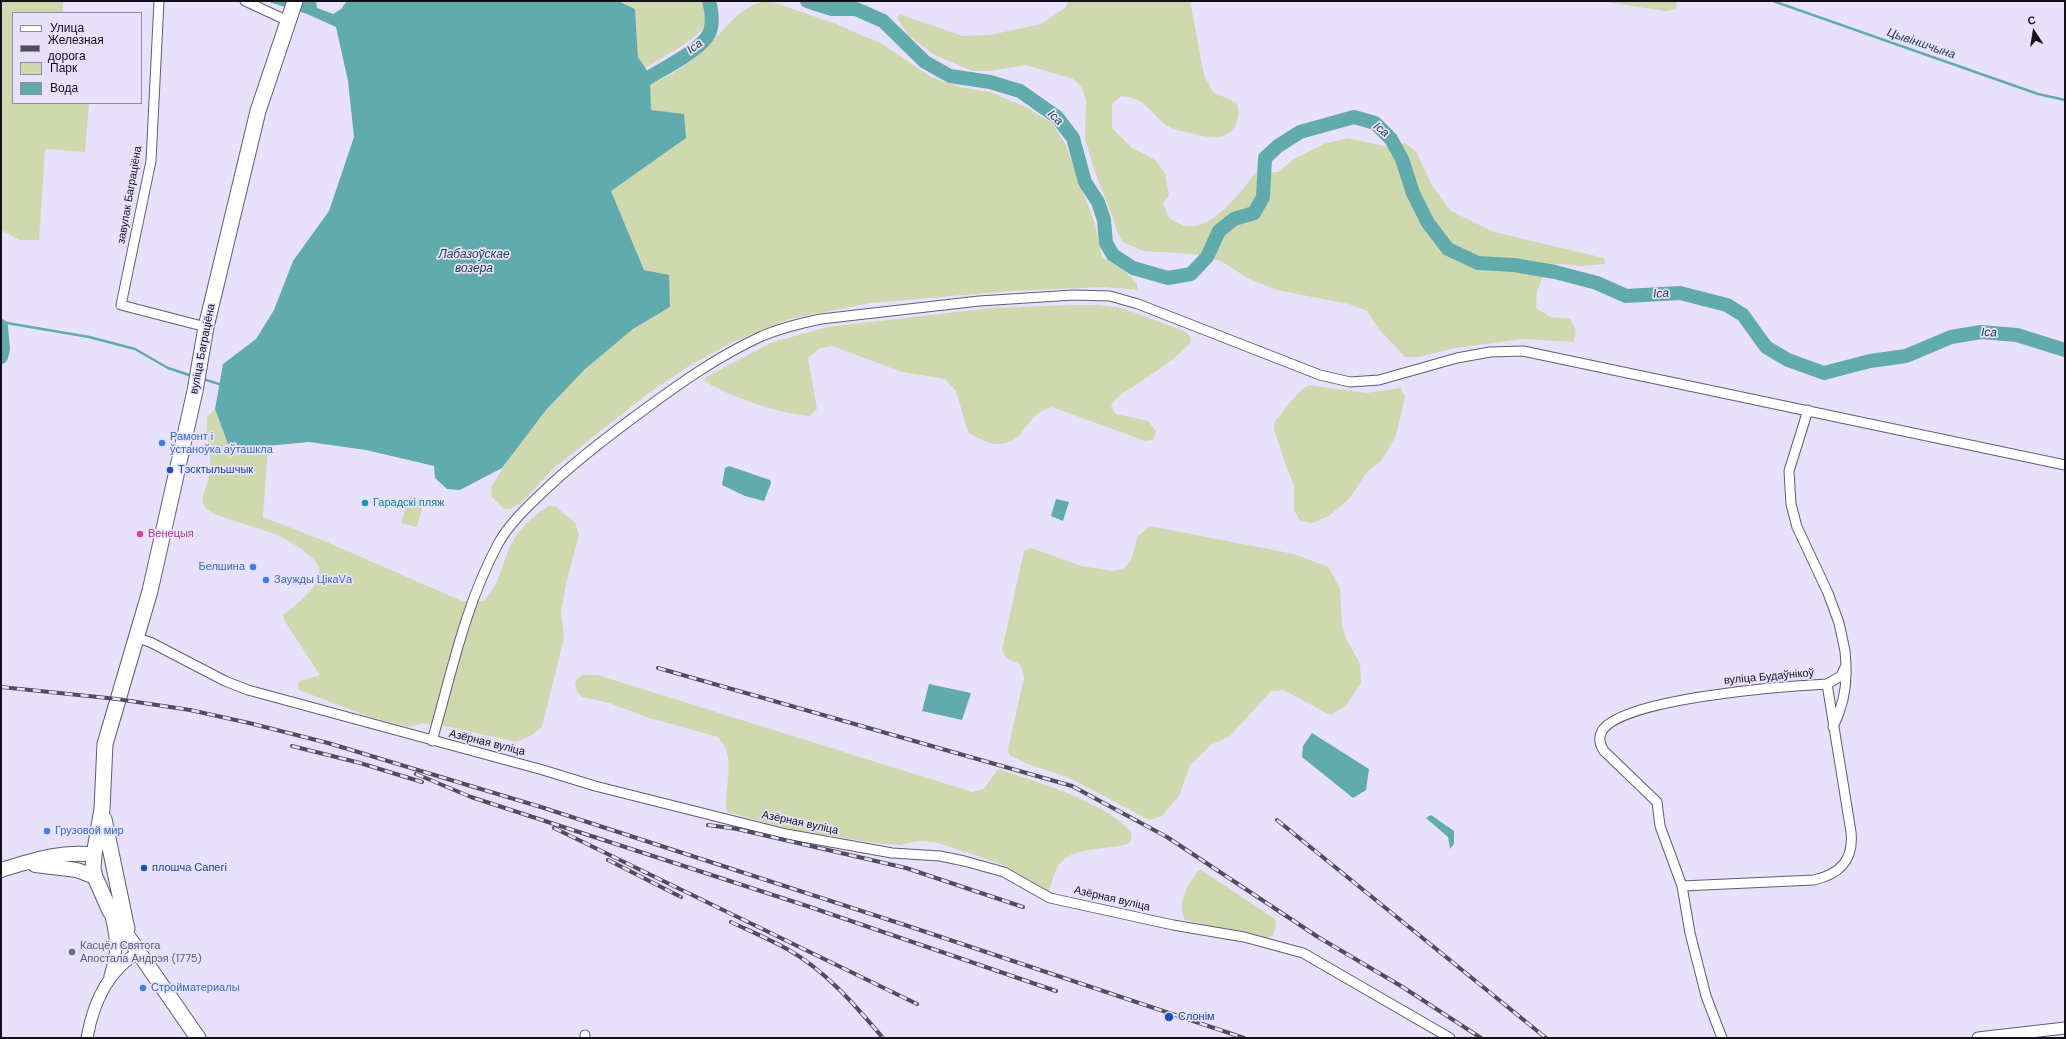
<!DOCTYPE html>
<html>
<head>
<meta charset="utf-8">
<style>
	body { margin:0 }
	#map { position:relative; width:2066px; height:1039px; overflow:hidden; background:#e8e1fc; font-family:"DM Sans",sans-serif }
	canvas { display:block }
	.frame { position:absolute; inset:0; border:2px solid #120f18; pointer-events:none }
	.legend { position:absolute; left:12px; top:12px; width:130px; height:92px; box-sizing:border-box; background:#e8e1fc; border:1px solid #928da1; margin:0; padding:5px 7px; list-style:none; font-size:12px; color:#120f18 }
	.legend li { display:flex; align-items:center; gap:8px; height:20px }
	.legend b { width:20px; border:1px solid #928da1 }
	.north { position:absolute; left:2014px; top:12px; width:40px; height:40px; -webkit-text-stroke:3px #e8e1fc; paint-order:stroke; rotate:348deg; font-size:11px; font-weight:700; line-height:16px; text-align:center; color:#120f18 }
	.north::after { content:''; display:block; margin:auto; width:14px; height:18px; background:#120f18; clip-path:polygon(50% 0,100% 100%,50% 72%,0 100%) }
</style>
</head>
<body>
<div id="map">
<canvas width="2066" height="1039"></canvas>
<div class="frame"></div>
<ul class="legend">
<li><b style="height:5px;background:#fff"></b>Улица</li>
<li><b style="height:5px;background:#514d5b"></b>Железная дорога</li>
<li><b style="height:11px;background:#d0d8af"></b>Парк</li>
<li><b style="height:11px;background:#62abad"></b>Вода</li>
</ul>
<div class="north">С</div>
</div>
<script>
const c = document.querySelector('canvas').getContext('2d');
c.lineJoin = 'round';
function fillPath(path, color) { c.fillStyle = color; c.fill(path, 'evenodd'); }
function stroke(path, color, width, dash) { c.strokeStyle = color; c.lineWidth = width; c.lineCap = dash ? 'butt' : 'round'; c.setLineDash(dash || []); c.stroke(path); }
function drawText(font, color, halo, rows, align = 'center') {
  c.font = font + ' "DM Sans",sans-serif'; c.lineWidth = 3.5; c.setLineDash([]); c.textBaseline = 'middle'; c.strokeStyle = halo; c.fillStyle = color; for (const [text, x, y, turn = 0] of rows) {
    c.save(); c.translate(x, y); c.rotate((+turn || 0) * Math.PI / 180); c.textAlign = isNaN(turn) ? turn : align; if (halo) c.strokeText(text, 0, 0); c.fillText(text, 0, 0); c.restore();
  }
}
fillPath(new Path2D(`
	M 1,1 L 63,1 L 63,13 L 13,13 L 13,103 L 89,103 L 85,152 L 45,149 L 39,240 L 20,240 L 1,230 Z
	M 704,1 C 706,9 708,17 705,25 C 701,37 658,60 645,68 L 638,56 L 635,9 L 619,1 Z
	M 763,1 L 770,1 L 836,24 L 882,44 L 931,77 L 959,87 L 990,92 L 1026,107 L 1052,123 L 1065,143 L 1095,224 L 1102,257 L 1124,271 L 1137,283 L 1137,290 L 1104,287 L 1012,291 L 870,303 L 789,319 L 731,343 L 689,366 L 646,395 L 554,468 L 521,503 L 510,509 L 504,509 L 492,497 L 491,487 C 527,428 576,369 633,329 C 645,321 658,314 670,307 L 644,270 L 611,191 L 685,138 L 651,111 L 650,84 C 671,76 691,63 707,47 C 725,29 738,9 763,1 Z
	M 1069,1 L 1190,1 L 1204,75 L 1213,92 L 1237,103 C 1239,112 1239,116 1236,124 C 1226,144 1207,137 1190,133 C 1184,131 1175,130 1169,127 C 1150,115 1147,97 1121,96 L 1112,104 L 1112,128 L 1132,148 L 1155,160 L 1165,173 L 1169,196 L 1163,203 L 1169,218 C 1174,220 1180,225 1186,226 C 1213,230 1241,192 1256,172 L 1278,172 L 1294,159 L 1324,144 L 1347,138 L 1389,147 L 1405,143 L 1416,152 L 1433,187 L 1451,211 L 1494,232 L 1604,258 L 1605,264 L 1581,266 L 1560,264 L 1548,265 L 1537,291 L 1536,308 L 1550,317 L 1570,319 L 1576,330 L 1574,342 L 1523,339 L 1454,348 L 1419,357 L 1405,357 L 1378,328 L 1367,311 L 1349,304 L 1277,290 L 1249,279 L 1221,261 L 1194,254 L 1143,251 L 1123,242 L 1117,231 L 1113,218 L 1095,172 L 1085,139 L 1086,100 L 1081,86 L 1073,79 L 1026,65 L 989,71 L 972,71 L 933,54 L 907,34 L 898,19 L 899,14 L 963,36 L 990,35 L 1041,24 L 1065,8 Z
	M 1599,1 L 1675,1 L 1677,3 L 1676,9 L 1665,11 Z
	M 1073,305 L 1098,305 L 1122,308 L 1184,331 L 1190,336 L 1191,342 C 1177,358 1158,370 1140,382 C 1128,391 1119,393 1111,406 L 1116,414 L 1148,421 L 1156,431 L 1153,440 L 1145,441 L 1052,407 C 1021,414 1027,450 990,443 C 983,441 975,436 968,432 L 956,391 L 945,379 L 902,372 L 832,346 L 820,348 L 808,358 L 817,409 L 810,416 C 779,414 731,397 704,381 L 706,377 L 773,342 L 828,327 L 991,308 Z
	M 1309,385 L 1366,393 L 1401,388 L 1405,397 L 1396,436 L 1381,461 L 1367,472 L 1349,499 L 1329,516 L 1313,523 L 1300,521 L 1294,510 L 1294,485 L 1287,469 L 1274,429 L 1275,421 C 1286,410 1295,392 1309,385 Z
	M 215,409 L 228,444 L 256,447 L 268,446 L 263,517 L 322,540 L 462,601 L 483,601 C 500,587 502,561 512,543 C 520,527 534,515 549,506 L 556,507 L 575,523 L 579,535 L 566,584 L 561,612 L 564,638 L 542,727 L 532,735 L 516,742 L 451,727 L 423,723 L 409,727 L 370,717 L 299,690 L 298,685 L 300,681 L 320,675 L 284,620 L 283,615 C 295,605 322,587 319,568 C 318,558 287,539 278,535 C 256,527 235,522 214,514 C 210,511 204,508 203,503 C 201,495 208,485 209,476 C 213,456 205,437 207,417 Z
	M 409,496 L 424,501 L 417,527 L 401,523 Z
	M 1150,526 L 1294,554 L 1328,567 L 1340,588 L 1342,626 L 1347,641 L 1360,663 L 1361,683 L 1346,706 L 1330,715 L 1284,690 L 1271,691 L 1230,736 L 1211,745 L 1190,765 L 1180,794 L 1162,816 L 1149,820 L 1070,778 L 1030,765 L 1009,755 L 1008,749 L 1024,678 L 1021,665 L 1007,658 L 1002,650 L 1024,551 L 1031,548 L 1081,566 L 1113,571 L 1123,569 L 1131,560 L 1138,536 Z
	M 582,675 L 597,675 L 620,682 L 972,792 L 984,789 L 998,769 C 1032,780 1112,804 1132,834 L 1130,843 C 1111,851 1072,845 1059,865 C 1054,872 1052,882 1049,891 L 1004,865 L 935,842 L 918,841 L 901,845 L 882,844 L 793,830 L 727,812 C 723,786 738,759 718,737 L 646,717 L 609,703 L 582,697 L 577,692 L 575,682 Z
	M 1201,870 L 1275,919 L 1276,926 L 1273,935 L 1266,938 L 1185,920 C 1176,901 1188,888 1197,871 Z`), '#d0d8af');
fillPath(new Path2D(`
	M 266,1 L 316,1 L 317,8 L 333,14 L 341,9 L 347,1 L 618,1 L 635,9 L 638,57 L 650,75 L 651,110 L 684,114 L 686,138 L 611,191 L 644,270 L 669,275 L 670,307 L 633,329 L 585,369 L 546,410 L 502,468 L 460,490 L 447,489 L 435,478 L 434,466 L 366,450 L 309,442 L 256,447 L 228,444 L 215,409 L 223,364 L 256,339 L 274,310 L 293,261 L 329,211 L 354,137 L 348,81 L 336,27 L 307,14 Z
	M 729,466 L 770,480 L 771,483 L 764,501 L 745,496 L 722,485 L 725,468 Z
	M 1056,499 L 1069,502 L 1063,521 L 1051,516 Z
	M 929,684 L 971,693 L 962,720 L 922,711 Z
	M 1312,733 L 1369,769 L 1366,790 L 1353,798 L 1302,757 L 1303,746 Z
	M 1431,815 L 1454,831 L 1454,844 L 1450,849 L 1448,837 L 1426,818 Z`), '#62abad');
stroke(new Path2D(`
	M 1773,1 L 2038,94 L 2065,100
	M 1,322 L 89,337 L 135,349 L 168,368 L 192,376
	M 203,379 L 219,384`), '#62abad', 2.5);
stroke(new Path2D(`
	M 807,1 L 832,9 L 856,9 L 883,21 L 925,62 L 950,76 L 990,82 L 1020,91 L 1057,117 L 1073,138 L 1085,182 L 1098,202 L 1104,220 L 1106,243 L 1113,255 L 1133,268 L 1168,278 L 1191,274 L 1207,257 L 1219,231 L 1234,219 L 1254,213 L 1263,197 L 1265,158 L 1278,146 L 1300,132 L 1354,117 L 1375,123 L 1391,139 L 1402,159 L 1413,193 L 1428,223 L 1448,249 L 1478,263 L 1514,265 L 1555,272 L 1597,283 L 1626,296 L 1680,293 L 1727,305 L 1743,315 L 1766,347 L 1788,360 L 1824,373 L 1870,361 L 1906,356 L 1951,337 L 1981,332 L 2017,335 L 2065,350
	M 635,86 C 654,73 694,55 707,37 C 714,27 712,12 709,1
	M 1,326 L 3,349 L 1,357`), '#62abad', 14);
const minor = new Path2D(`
	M 159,1 L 151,161 L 121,305 L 206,327
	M 245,1 L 288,21
	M 1808,410 L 1789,471 L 1791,504 L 1797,527 L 1828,593 L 1839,623 L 1845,651 L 1846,665 L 1841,676 L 1827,684
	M 137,638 L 150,642 L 225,681 L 248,690 L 543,770 L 595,786 L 786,834 L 892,853 L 940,856 L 964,861 L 1004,872 L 1050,898 L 1173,925 L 1244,937 L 1303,953 L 1450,1038
	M 1833,727 C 1843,707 1847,689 1846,667
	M 432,741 C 451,675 465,605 498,544 C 509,524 527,507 544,491 C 574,462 607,437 641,412 C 679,384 718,356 762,336 C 781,328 801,323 821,319 L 979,301 L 1074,295 L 1110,296 L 1138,304 L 1320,375 L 1350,382 L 1379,380 L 1457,358 L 1490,352 L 1523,351 L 2065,465
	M 1682,886 L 1814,880 C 1840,874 1854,860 1851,832 L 1827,684 C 1787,686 1622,698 1602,731 C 1598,738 1600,745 1604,751 L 1657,802 L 1660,826 L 1682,886 L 1690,933 L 1706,996 L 1722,1038
	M 585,1038 L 585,1035`);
const tertiary = new Path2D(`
	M 110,976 C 118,950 117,942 111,916
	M 87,1038 C 93,1004 108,970 139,952
	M 1978,1038 L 2065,1028`);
const primary = new Path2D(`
	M 35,865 L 77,870 L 95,877
	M 1,870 C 31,861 62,850 94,855`);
const trunk = new Path2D(`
	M 104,819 L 127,929
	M 198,1038 L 110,911 L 95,877 L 93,869 L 94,855 L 102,809 L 105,744 L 150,591 L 195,391 L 206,327 L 258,111 L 295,1`);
stroke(minor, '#625c73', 11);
stroke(tertiary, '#625c73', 13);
stroke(primary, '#625c73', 16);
stroke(trunk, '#625c73', 17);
stroke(minor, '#fff', 9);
stroke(tertiary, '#fff', 11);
stroke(primary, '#fff', 14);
stroke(trunk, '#fff', 15);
const rail = new Path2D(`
	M 658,668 L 1072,786 L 1167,837 L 1318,937 L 1401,986 L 1481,1038
	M 1,687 L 117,699 L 190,710 L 249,723 L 328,743 L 544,808 L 911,927 L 1244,1038
	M 292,746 L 360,763 L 422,782
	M 416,774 L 471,797 L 810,907 L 1056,991
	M 1277,820 L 1546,1038
	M 708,825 L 737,829 L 906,868 L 1023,907
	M 554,828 L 917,1004
	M 608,860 L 681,897
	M 731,922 C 750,931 769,939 787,949 C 825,970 855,1005 883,1038`);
stroke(rail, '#514d5b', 4);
stroke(rail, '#e8e1fc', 2.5, [8]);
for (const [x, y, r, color] of [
	[162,443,4,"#3f7fe0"],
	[170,470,4,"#1a4fb4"],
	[365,503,4,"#0f9aa8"],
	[140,534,4,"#d1479c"],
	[253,567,4,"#3f7fe0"],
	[266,580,4,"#3f7fe0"],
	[47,831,4,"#3f7fe0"],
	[144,868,4,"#1a4fb4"],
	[72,952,4,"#6b7280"],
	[143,988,4,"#3f7fe0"],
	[1169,1017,5,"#1a4fb4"]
]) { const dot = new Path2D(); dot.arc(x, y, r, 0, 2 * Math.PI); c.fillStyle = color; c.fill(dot); stroke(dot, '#e8e1fc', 1.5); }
drawText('11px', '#120f18', '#e8e1fc', [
	["завулак Баграціёна",130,195,-80],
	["вуліца Баграціёна",203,349,-79],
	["вуліца Будаўнікоў",1769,677,-5],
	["Азёрная вуліца",487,743,14],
	["Азёрная вуліца",800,823,12],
	["Азёрная вуліца",1112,899,13]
]);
drawText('11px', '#366cbe', '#e8e1fc', [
	["Рамонт і",170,437],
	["ўстаноўка аўташкла",170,450],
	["Белшина",245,567,"right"],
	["Заужды ЦікаVа",274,580],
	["Грузовой мир",55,831],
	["Стройматериалы",151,988]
], 'left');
drawText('11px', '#164399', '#e8e1fc', [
	["Тэсктыльшчык",178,470],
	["плошча Сапегі",152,868],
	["Слонім",1178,1017]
], 'left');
drawText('11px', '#0d838f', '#e8e1fc', [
	["Гарадскі пляж",373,503]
], 'left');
drawText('11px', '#b23c85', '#e8e1fc', [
	["Венецыя",148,534]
], 'left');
drawText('11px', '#5b616d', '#e8e1fc', [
	["Касцёл Святога",80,946],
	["Апостала Андрэя (1775)",80,959]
], 'left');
drawText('italic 12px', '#1f4344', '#e8e1fc', [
	["Цывіншчына",1921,44,19],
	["Іса",695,47,-37],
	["Іса",1055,118,43],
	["Іса",1381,130,39],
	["Лабазоўскае",474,255],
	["возера",474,269],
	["Іса",1661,294,-3],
	["Іса",1989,333,1]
]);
</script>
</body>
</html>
